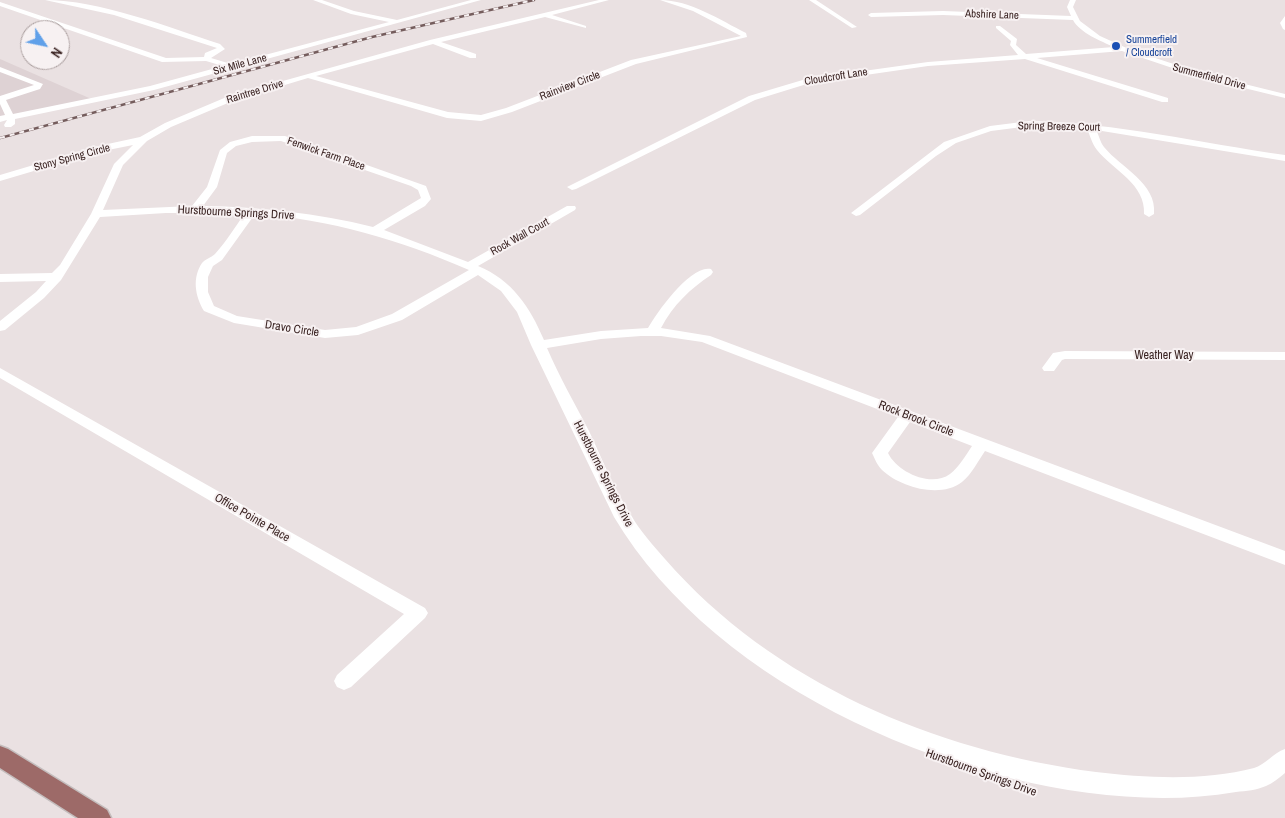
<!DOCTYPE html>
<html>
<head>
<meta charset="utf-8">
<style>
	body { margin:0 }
	#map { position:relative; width:1285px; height:818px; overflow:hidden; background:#eae1e2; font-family:"Archivo Narrow",sans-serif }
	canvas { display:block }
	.north { position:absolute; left:20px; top:20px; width:50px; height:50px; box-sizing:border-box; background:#f7f1f2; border:1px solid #ab9f9f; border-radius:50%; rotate:124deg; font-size:14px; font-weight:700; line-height:20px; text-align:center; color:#3a2322 }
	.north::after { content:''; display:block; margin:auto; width:18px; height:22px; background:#60a0e9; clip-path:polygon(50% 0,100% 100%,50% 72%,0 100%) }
</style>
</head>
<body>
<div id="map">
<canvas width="1285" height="818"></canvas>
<div class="north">N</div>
</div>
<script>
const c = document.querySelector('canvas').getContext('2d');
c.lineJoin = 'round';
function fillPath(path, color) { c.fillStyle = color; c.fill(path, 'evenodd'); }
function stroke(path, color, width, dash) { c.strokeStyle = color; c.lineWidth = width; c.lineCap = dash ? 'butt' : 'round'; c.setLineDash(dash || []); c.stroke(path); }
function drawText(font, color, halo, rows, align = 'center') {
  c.font = font + ' "Archivo Narrow",sans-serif'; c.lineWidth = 4; c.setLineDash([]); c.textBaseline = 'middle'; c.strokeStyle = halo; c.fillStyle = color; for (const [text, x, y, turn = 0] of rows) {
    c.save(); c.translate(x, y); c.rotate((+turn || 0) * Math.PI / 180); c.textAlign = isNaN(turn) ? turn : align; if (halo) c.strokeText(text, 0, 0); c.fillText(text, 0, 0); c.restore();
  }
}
fillPath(new Path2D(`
	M 0,59 L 96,101 L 0,119 Z`), '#ded2d4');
const major = new Path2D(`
	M 0,746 L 8,749 L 107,810 L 111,818 L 78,818 L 0,768 Z`);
stroke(major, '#c4bdbd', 3);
fillPath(new Path2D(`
	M 45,0 C 99,0 168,27 220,44 L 225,49 L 211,58 L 231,64 L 389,22 L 351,14 L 313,0 L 322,0 L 354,11 L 397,20 L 471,0 L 481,0 L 154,90 L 15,119 L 15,124 L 11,127 L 5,127 L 4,125 L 7,120 L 0,122 L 0,116 L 5,115 L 0,104 L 0,96 L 34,85 L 0,72 L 0,67 L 43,84 L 40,89 L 6,100 L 13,114 L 150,86 L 223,66 L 206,61 L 162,62 L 0,6 L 0,2 L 166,58 L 204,57 L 205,53 L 217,48 L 114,15 Z
	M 599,0 L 609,0 L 552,15 L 586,26 L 586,28 L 545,17 L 441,42 L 476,54 L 476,58 L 470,58 L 433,44 L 316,76 L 448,112 L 481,115 L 506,108 L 631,60 L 741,36 L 693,11 L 660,0 C 690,0 720,20 746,33 L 747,37 L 636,64 L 512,112 L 481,121 L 447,118 L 308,78 L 235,100 L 171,127 L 147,141 L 123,165 L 103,210 L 192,206 L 207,187 L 220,150 L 230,142 L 252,136 L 285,136 L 426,186 L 431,199 L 425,206 L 384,230 L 468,262 L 567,206 L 575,206 L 576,208 L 575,210 L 478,266 C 512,280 530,307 544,340 L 601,331 L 648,328 C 657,312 691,264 711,269 L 713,272 L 711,275 C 690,289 673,305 661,328 L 710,336 L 1285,551 L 1285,565 L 985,451 C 978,461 972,474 962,482 C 940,499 900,487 882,470 C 877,465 875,459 872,453 L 898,417 L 702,342 L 661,336 L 641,336 L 601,339 L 547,348 C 559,376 575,404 589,431 C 602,459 614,489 631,515 C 640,531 653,545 665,559 C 773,683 935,751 1096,772 C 1146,778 1205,781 1254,768 C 1265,765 1273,753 1285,749 L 1285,773 C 1279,778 1273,783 1266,786 C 1257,790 1246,791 1236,792 C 1211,796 1188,798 1163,798 C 968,797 717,690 614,517 L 531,345 L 517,312 L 501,291 L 478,275 L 402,320 L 358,335 L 325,338 L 234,323 L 204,311 C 195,296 192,278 202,263 C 205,259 211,258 215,254 C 226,242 235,227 245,213 L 166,213 L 100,217 L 61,280 L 44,298 L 5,330 L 0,331 L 0,321 L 36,292 L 46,281 L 0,282 L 0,274 L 52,273 L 60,265 L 91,214 L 114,164 L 133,145 L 98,152 L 0,181 L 0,175 L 94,147 L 140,137 L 165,123 L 229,96 L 430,40 ZM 281,141 L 411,186 L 418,190 L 421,198 L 373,227 C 317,213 261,207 203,206 L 217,187 L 227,153 L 236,146 L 252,142 ZM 255,214 C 330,219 400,240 469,270 L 392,314 L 356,327 L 325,330 L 237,316 L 214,306 L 208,292 L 208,277 L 213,266 L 222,260 ZM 910,422 L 972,446 C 966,455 959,467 950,474 C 931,488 897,472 888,453 Z
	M 809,0 L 816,0 L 857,27 L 852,28 Z
	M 1070,0 L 1076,0 L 1073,7 L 1080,21 L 1100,36 L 1131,50 L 1204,74 L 1285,94 L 1285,98 L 1199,77 L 1122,51 L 1037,58 L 1168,98 L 1168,102 L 1162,102 L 1025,59 L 928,66 L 810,83 L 755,100 L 576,189 L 572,190 L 567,187 L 749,96 L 806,79 L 928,62 L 1018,55 L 1010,45 L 1011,41 L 996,28 L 996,26 L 1000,26 L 1017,39 L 1016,45 L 1026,54 L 1114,47 C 1101,41 1080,33 1073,20 L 943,15 L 871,17 L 868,15 L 871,13 L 943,11 L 1071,16 L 1067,7 Z
	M 1285,16 L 1285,30 L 1283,29 L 1280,23 Z
	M 1030,121 C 1117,123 1200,143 1285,155 L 1285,161 L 1096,130 C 1099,135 1100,142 1104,147 C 1121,168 1157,183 1154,214 L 1149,217 L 1144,214 C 1146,184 1113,170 1097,150 C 1092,144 1090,135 1087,129 L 1030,126 L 991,131 L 956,143 L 936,156 L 860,215 L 856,216 L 851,213 L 944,142 L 990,126 Z
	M 1065,351 L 1285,352 L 1285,360 L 1065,359 L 1062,360 L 1054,371 L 1044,371 L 1042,368 L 1053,353 Z
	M 0,368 L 425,608 L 428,613 L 425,618 L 351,687 L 344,690 L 337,687 L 334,681 L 337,675 L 404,614 L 0,378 Z`), '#fff');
fillPath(major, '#9d6a68');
const rail = new Path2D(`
	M 0,138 L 372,37 L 534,0`);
stroke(rail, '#755d5d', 2.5);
stroke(rail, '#f7f1f2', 2, [5]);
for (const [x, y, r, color] of [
	[1116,46,5,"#1a4fb4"]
]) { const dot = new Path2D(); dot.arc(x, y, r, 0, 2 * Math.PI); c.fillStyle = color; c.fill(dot); stroke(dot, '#f7f1f2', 2); }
drawText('11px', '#3a2322', '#f7f1f2', [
	["Abshire Lane",992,15,2],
	["Six Mile Lane",240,65,-15],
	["Cloudcroft Lane",836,77,-9],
	["Summerfield Drive",1209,77,15],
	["Rainview Circle",570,86,-21],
	["Raintree Drive",255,92,-17],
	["Spring Breeze Court",1059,127,1],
	["Fenwick Farm Place",326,154,19],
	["Stony Spring Circle",72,158,-15],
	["Rock Wall Court",520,237,-29]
]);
drawText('11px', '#164399', '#f7f1f2', [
	["Summerfield",1126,40],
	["/ Cloudcroft",1126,53]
], 'left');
drawText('12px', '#3a2322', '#f7f1f2', [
	["Hurstbourne Springs Drive",236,213,3],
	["Dravo Circle",292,329,9],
	["Weather Way",1164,356],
	["Rock Brook Circle",916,419,21],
	["Hurstbourne Springs Drive",603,474,63],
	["Office Pointe Place",252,518,30],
	["Hurstbourne Springs Drive",981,773,20]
]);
</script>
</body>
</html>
